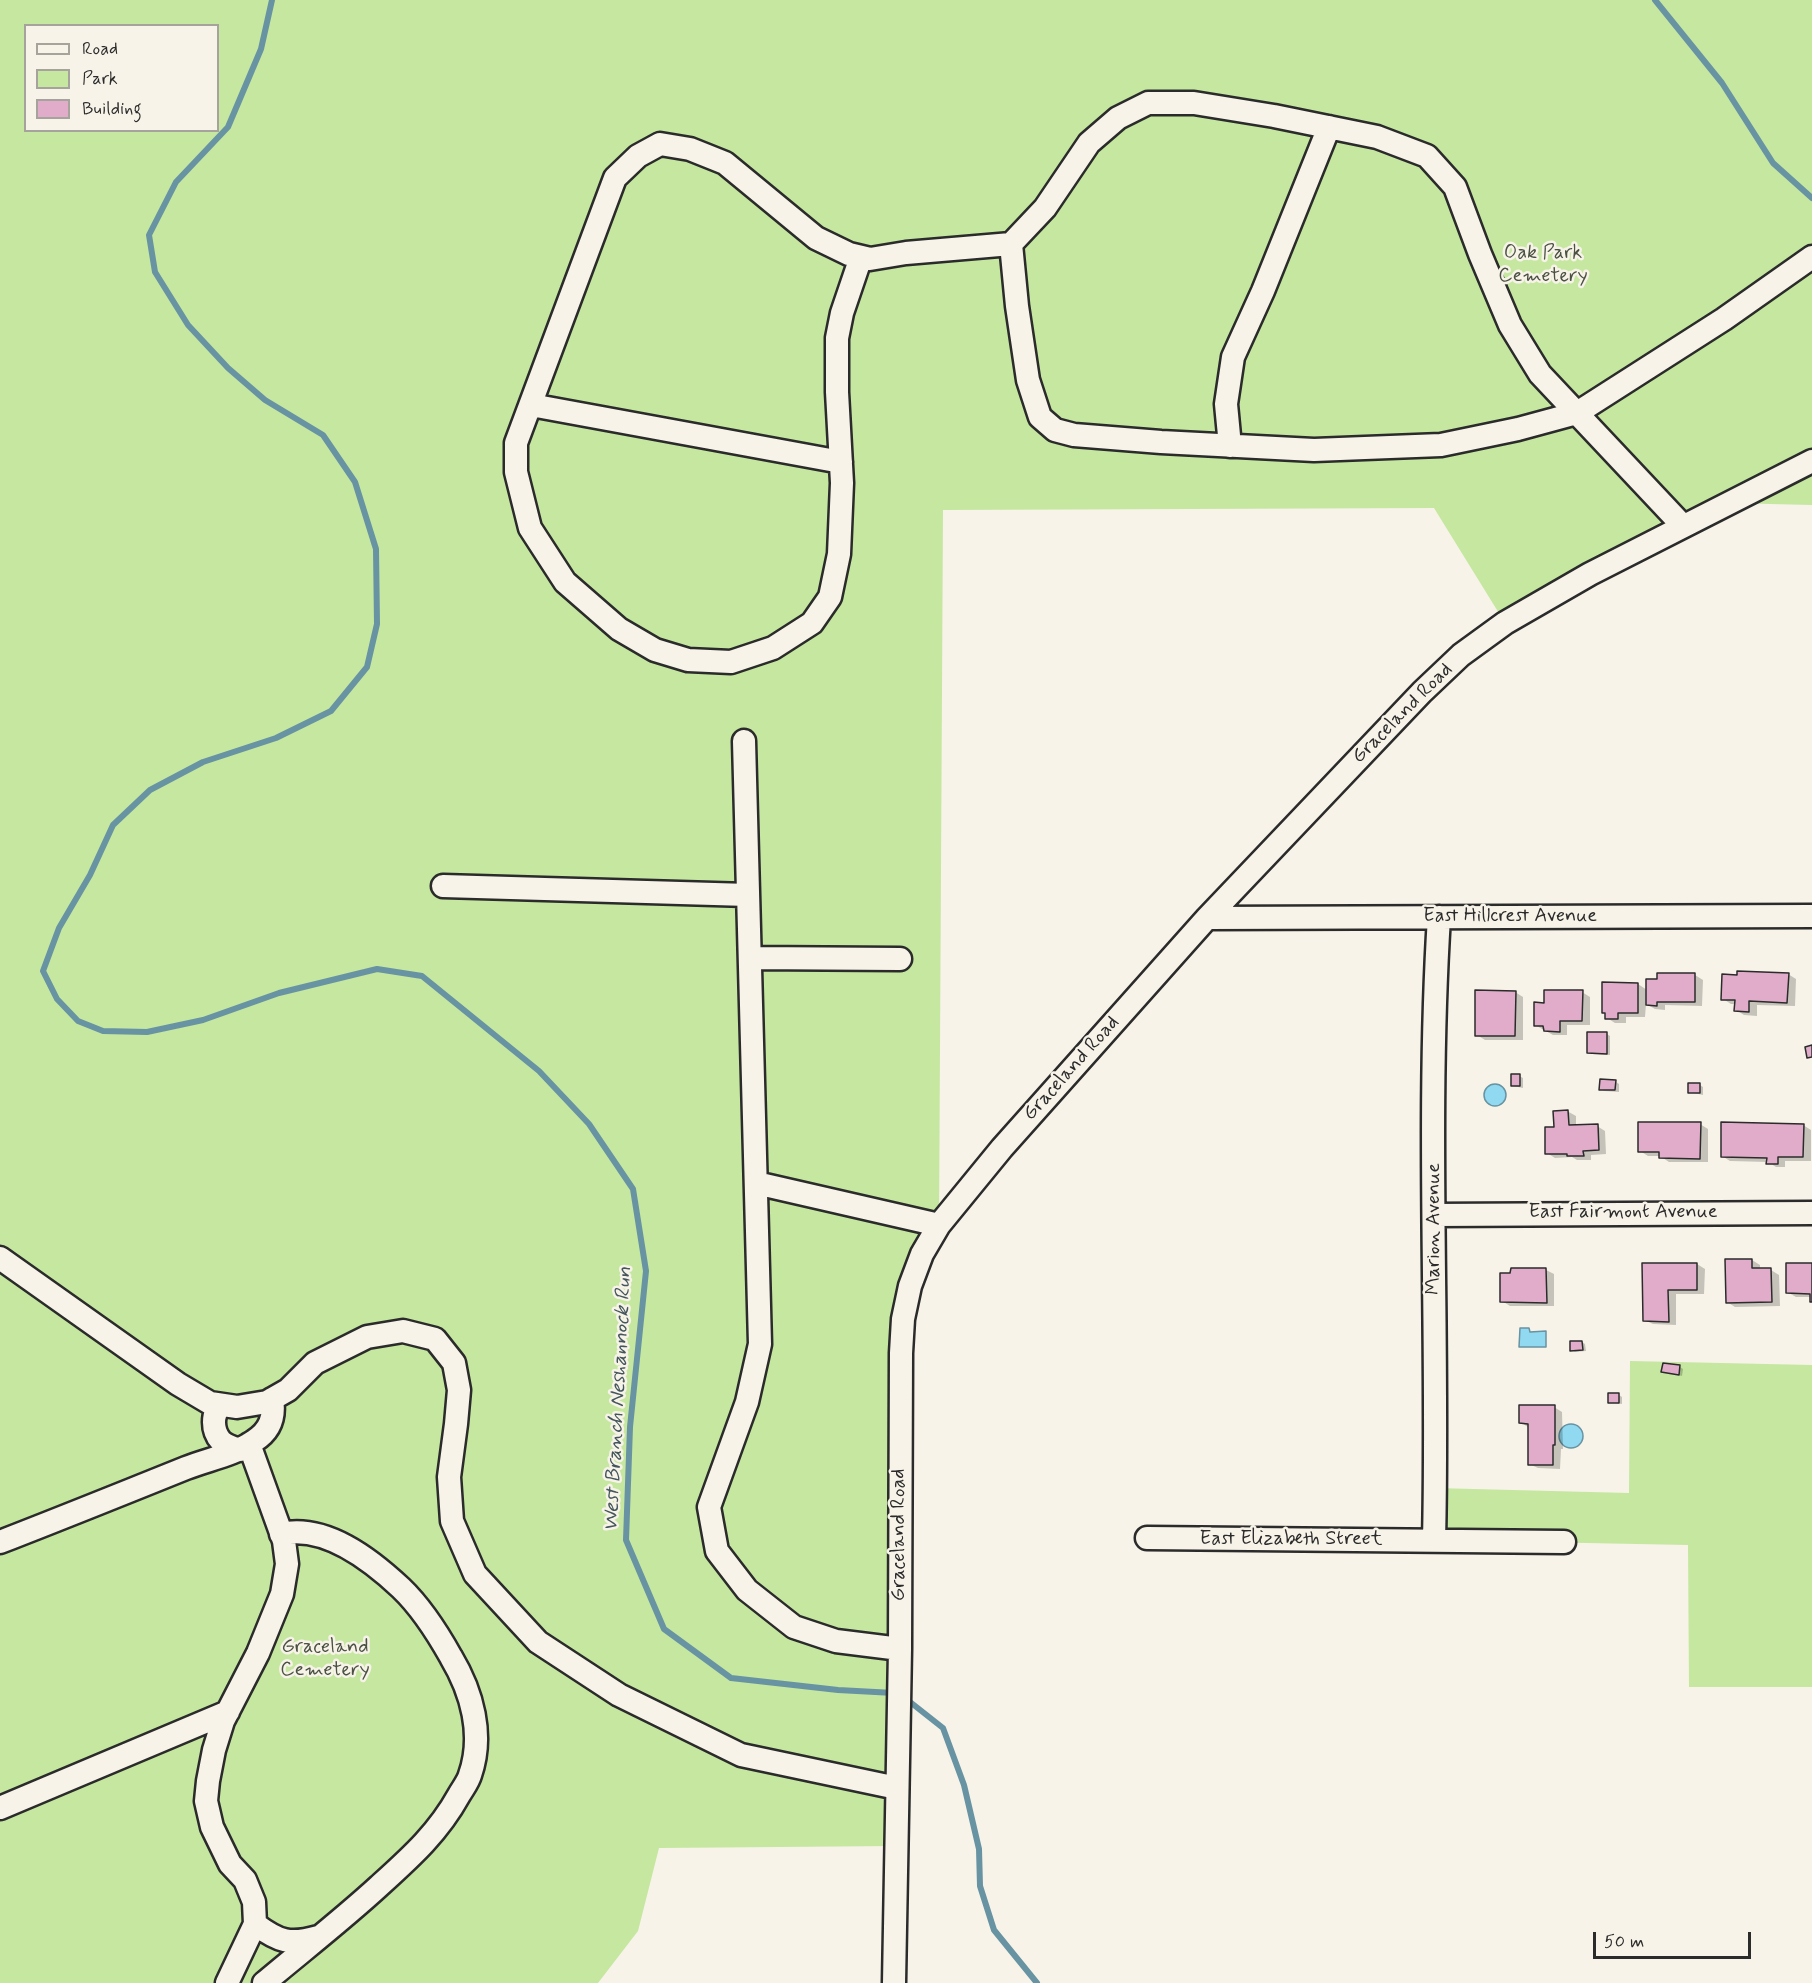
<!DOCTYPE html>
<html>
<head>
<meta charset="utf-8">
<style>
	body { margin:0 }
	#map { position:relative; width:1812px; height:1983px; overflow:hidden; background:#f7f3e8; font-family:Mynerve,sans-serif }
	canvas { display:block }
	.legend { position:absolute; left:24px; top:24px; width:195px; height:108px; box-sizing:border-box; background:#f7f3e8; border:2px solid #a5a39c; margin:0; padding:8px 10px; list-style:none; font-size:18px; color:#2b2b2b }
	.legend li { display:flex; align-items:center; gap:12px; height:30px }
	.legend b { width:30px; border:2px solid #a5a39c }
	.scale { position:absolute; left:1593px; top:1932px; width:158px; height:27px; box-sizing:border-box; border:3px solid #2b2b2b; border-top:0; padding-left:8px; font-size:18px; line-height:21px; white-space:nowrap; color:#2b2b2b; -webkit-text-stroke:4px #f7f3e8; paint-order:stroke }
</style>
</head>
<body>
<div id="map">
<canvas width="1812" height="1983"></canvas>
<ul class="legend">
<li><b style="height:8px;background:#f7f3e8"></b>Road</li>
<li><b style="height:16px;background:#c5e7a0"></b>Park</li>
<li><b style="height:16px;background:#e0acc9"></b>Building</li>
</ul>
<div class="scale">50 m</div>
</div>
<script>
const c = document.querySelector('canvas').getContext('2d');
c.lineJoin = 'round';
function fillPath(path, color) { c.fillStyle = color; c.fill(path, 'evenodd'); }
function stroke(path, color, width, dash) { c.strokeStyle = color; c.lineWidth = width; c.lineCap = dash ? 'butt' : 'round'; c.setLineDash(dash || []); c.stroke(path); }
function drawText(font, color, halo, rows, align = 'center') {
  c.font = font + ' Mynerve,sans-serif'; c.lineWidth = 5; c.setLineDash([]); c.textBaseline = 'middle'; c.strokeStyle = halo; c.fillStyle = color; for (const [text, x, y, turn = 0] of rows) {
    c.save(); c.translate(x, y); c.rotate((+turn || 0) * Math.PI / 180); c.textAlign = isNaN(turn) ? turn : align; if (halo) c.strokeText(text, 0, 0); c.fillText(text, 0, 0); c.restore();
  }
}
fillPath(new Path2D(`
	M 0,0 L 1812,0 L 1812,505 L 1729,503 L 1505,623 L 1434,508 L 943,510 L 939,1225 L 910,1286 L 896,1846 L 659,1848 L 638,1931 L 598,1983 L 0,1983 ZM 26,26 L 218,26 L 218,130 L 26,130 Z
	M 1630,1361 L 1812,1365 L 1812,1687 L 1689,1687 L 1688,1545 L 1434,1540 L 1435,1488 L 1629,1493 Z`), '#c5e7a0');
const water = new Path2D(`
	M1484 1095a11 11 0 1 1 22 0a11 11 0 1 1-22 0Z
	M 1520,1328 L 1529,1328 L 1530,1332 L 1546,1331 L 1546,1347 L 1519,1347 Z
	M1559 1436a12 12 0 1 1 24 0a12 12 0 1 1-24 0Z`);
fillPath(water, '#90d9f1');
stroke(water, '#6893a2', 1.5);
fillPath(new Path2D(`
	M 1788,974 L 1796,979 L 1795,1006 L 1757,1005 L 1757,1016 L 1744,1015 L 1736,1010 L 1736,1004 L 1731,1004 L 1723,999 Z
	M 1695,975 L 1703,980 L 1702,1006 L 1665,1005 L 1665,1010 L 1655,1009 L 1646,1004 L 1645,1017 L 1626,1017 L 1626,1023 L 1615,1023 L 1607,1018 L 1638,984 L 1647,990 Z
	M 1515,992 L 1523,997 L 1523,1040 L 1485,1040 L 1477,1035 Z
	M 1582,992 L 1590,997 L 1590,1025 L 1567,1025 L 1567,1035 L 1553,1035 L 1535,1025 L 1545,1004 Z
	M 1607,1034 L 1610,1036 L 1610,1055 L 1592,1054 L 1588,1052 Z
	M 1519,1076 L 1523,1078 L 1523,1088 L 1513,1086 Z
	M 1616,1082 L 1619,1084 L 1619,1092 L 1604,1091 L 1601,1089 Z
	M 1700,1085 L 1703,1087 L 1703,1095 L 1689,1092 Z
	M 1567,1111 L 1576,1116 L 1576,1126 L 1597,1126 L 1605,1131 L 1606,1154 L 1591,1155 L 1591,1160 L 1577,1160 L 1572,1157 L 1555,1158 L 1547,1153 L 1556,1128 Z
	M 1700,1124 L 1708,1129 L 1708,1162 L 1669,1162 L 1660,1156 L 1648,1156 L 1640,1151 Z
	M 1803,1125 L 1811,1130 L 1811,1161 L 1785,1161 L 1785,1167 L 1776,1167 L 1768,1162 L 1730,1161 L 1722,1156 Z
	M 1752,1260 L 1760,1265 L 1760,1270 L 1771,1270 L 1779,1275 L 1780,1306 L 1735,1307 L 1727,1302 Z
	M 1697,1264 L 1705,1269 L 1704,1294 L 1676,1294 L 1676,1325 L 1653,1324 L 1644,1320 L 1644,1265 Z
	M 1812,1265 L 1812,1301 L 1812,1297 L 1796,1297 L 1787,1292 Z
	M 1546,1270 L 1554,1274 L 1554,1306 L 1510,1306 L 1502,1301 Z
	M 1582,1342 L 1585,1344 L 1586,1351 L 1575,1352 L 1572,1350 Z
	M 1680,1367 L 1683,1369 L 1682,1376 L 1663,1371 Z
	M 1619,1395 L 1622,1397 L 1622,1404 L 1609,1402 Z
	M 1554,1407 L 1562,1412 L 1563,1449 L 1561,1449 L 1560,1469 L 1538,1468 L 1529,1464 L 1528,1427 L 1520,1422 Z`), '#0003');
stroke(new Path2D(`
	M 272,0 L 261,49 L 228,127 L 176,182 L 149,235 L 155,272 L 188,325 L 228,368 L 265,400 L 323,435 L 355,482 L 376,549 L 377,624 L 367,667 L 331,711 L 276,738 L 203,762 L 150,790 L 113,825 L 90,875 L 59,928 L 43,971 L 57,999 L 78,1021 L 103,1031 L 147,1032 L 203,1020 L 279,993 L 377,969 L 422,976 L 539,1071 L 589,1124 L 633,1189 L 646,1271 L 630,1427 L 626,1540 L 664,1629 L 731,1678 L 838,1690 L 894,1693
	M 1655,0 L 1722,83 L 1773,163 L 1812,198
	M 905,1698 L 943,1728 L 964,1785 L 979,1849 L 980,1886 L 994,1930 L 1037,1983`), '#6893a2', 6);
const building = new Path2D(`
	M 1737,971 L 1789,973 L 1787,1003 L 1749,1001 L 1749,1012 L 1734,1011 L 1735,1000 L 1721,1000 L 1722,974 L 1737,975 Z
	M 1657,973 L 1695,973 L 1695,1002 L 1657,1002 L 1657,1006 L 1646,1005 L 1646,979 L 1657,979 Z
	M 1602,982 L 1638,983 L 1638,1013 L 1618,1013 L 1618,1019 L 1605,1019 L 1605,1013 L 1602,1013 Z
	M 1475,990 L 1516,991 L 1515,1036 L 1475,1036 Z
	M 1544,990 L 1583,990 L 1582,1021 L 1560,1021 L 1560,1032 L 1544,1031 L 1543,1026 L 1534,1026 L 1534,1002 L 1544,1003 Z
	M 1587,1032 L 1607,1032 L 1607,1054 L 1587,1053 Z
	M 1812,1045 L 1812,1057 L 1807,1058 L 1805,1047 Z
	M 1511,1074 L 1520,1074 L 1520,1086 L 1511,1086 Z
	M 1600,1079 L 1616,1080 L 1615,1090 L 1599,1090 Z
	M 1688,1083 L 1700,1083 L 1700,1093 L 1688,1093 Z
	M 1568,1110 L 1569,1125 L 1598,1124 L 1599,1150 L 1583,1151 L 1584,1156 L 1567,1156 L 1567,1154 L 1545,1154 L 1545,1127 L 1554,1127 L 1553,1111 Z
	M 1638,1122 L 1701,1122 L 1700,1159 L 1659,1158 L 1659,1152 L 1638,1152 Z
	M 1721,1122 L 1804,1124 L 1803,1157 L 1778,1157 L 1778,1164 L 1766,1164 L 1767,1158 L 1721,1157 Z
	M 1725,1259 L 1752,1259 L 1752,1268 L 1771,1268 L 1772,1302 L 1726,1303 Z
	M 1642,1263 L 1697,1263 L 1697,1290 L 1668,1290 L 1669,1322 L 1643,1321 Z
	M 1786,1263 L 1812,1263 L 1812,1302 L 1810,1302 L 1810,1294 L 1786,1293 Z
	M 1511,1268 L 1546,1268 L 1547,1303 L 1500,1302 L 1500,1273 L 1510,1273 Z
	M 1570,1341 L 1582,1341 L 1583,1350 L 1570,1351 Z
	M 1663,1363 L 1680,1365 L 1679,1375 L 1661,1372 Z
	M 1608,1393 L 1619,1393 L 1619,1403 L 1608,1403 Z
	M 1519,1405 L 1555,1405 L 1555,1445 L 1553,1445 L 1553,1465 L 1528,1465 L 1528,1424 L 1519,1423 Z`);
fillPath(building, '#e0acc9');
stroke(building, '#2b2b2b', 1.5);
const minor = new Path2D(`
	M 861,257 L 842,313 L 837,338 L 837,392 L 842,483 L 839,554 L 830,597 L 812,623 L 773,648 L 731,662 L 688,660 L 655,650 L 619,629 L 565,582 L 530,528 L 516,472 L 516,443 L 615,178 L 638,156 L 660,144 L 690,149 L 725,163 L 816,238 L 849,254 L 870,259 L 906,253 L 1011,244
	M 531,405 L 841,462
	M 1230,446 L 1226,404 L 1233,357 L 1263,291 L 1329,127
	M 1683,526 L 1540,374 L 1510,325 L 1480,254 L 1455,187 L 1427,156 L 1377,137 L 1274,116 L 1194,103 L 1148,103 L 1118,118 L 1089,143 L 1045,208 L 1011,244 L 1017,306 L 1028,380 L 1040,417 L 1055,430 L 1074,435 L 1161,442 L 1314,450 L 1441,445 L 1518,429 L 1577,413 L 1724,319 L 1812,257
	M 744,741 L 760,1344 L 747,1402 L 709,1507 L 717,1551 L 747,1590 L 794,1627 L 836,1641 L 900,1649
	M 443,886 L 748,895
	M 1207,918 L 1812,916
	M 750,958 L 900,959
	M 756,1183 L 939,1225
	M 1434,1215 L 1812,1213
	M 0,1258 L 178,1384 L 210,1403 L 237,1407 L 267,1402 L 288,1390 L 315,1363 L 367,1337 L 403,1331 L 435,1339 L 454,1363 L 459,1390 L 456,1424 L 449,1477 L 452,1521 L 475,1574 L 538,1642 L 619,1695 L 741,1755 L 897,1788
	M 222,1405 C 211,1413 212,1431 221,1441 C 226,1446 234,1448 240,1450
	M 1147,1538 L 1564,1542
	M 1434,1540 C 1439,1333 1426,1124 1439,917
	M 0,1542 C 62,1518 124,1493 186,1468 C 209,1459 234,1455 254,1441 C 270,1431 275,1417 272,1399
	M 0,1808 L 228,1712
	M 255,1924 C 279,1942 290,1945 318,1937
	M 227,1983 L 255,1924 L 254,1902 L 245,1880 L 230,1864 L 212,1827 L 206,1801 L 208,1781 L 214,1750 L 223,1721 L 258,1653 L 282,1594 L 287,1564 L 284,1541 L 249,1444
	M 264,1983 C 302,1951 342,1920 379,1886 C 411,1857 438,1833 459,1795 C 463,1788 468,1782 470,1775 C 484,1735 472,1692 451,1657 C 437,1632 422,1608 401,1588 C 370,1559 325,1524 281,1534
	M 894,1983 L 900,1649 L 901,1353 L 903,1319 L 910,1286 L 922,1254 L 939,1225 L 1002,1148 L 1207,918 L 1422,692 L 1461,655 L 1505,623 L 1590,574 L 1812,461`);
stroke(minor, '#2b2b2b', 27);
stroke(minor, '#f7f3e8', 22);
drawText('20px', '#4a5142', '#f7f3e8', [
	["Oak Park",1543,254],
	["Cemetery",1543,277],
	["Graceland",325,1648],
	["Cemetery",325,1671]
]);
drawText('20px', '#2b2b2b', '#f7f3e8', [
	["Graceland Road",1403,714,-45],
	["East Hillcrest Avenue",1510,917],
	["Graceland Road",1072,1069,-48],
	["East Fairmont Avenue",1623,1213],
	["Marion Avenue",1435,1229,-90],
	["Graceland Road",900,1535,-90],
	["East Elizabeth Street",1291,1540]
]);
drawText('italic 21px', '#44565c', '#f7f3e8', [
	["West Branch Neshannock Run",619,1399,-87]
]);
</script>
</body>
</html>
